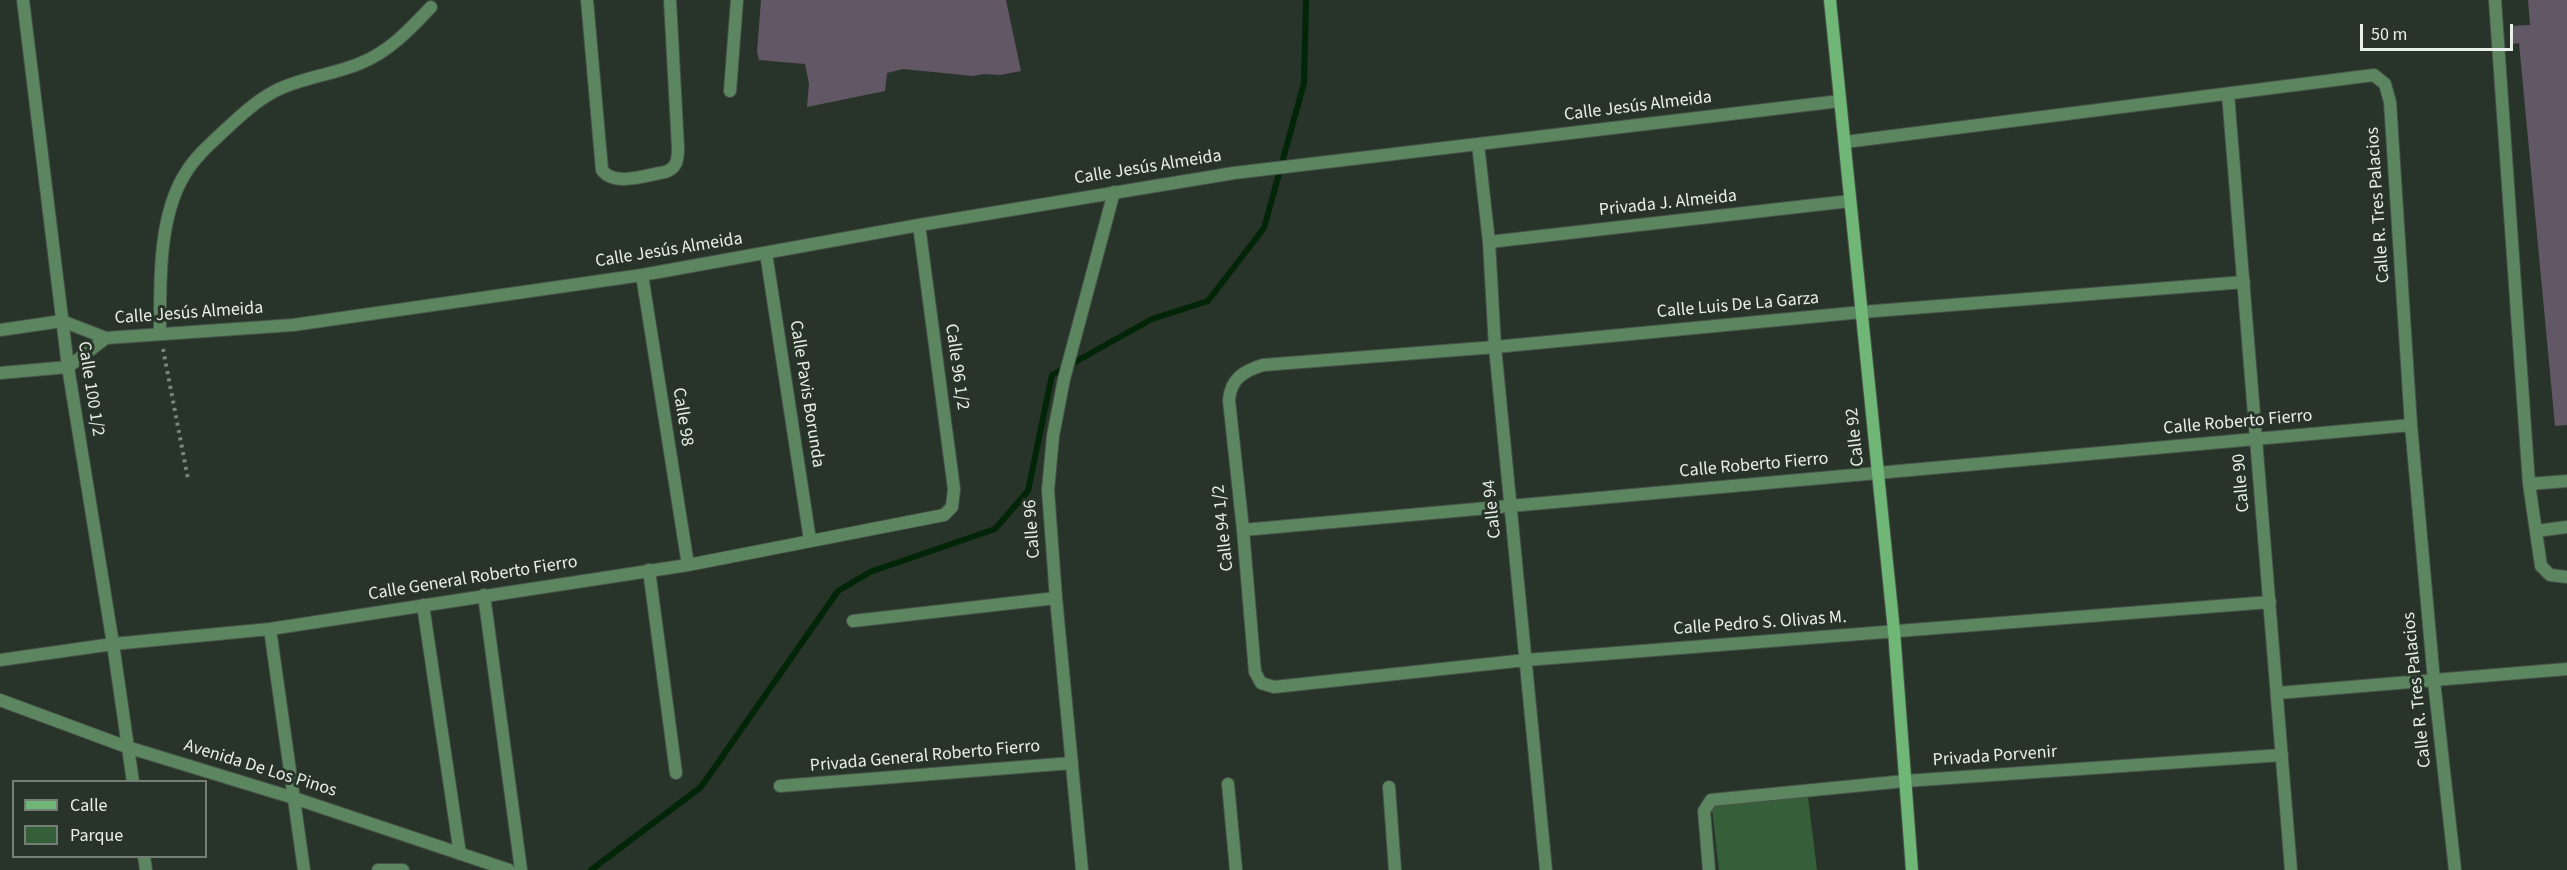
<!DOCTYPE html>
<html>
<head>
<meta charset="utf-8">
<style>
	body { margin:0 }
	#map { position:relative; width:2567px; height:870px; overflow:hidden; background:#283429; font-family:"Source Sans 3",sans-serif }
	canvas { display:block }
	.legend { position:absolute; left:12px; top:780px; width:195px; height:78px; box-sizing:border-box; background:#283429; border:2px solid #747f75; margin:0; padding:8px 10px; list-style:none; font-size:18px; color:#e7efe8 }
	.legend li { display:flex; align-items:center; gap:12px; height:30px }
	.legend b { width:30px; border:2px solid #747f75 }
	.scale { position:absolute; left:2360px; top:24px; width:153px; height:27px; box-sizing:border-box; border:3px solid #e7efe8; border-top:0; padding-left:8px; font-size:18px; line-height:21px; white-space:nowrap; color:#e7efe8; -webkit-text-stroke:4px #283429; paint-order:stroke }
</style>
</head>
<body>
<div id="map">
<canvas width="2567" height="870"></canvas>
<ul class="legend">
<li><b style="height:8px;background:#70b677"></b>Calle</li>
<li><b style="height:16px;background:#355f39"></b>Parque</li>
</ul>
<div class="scale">50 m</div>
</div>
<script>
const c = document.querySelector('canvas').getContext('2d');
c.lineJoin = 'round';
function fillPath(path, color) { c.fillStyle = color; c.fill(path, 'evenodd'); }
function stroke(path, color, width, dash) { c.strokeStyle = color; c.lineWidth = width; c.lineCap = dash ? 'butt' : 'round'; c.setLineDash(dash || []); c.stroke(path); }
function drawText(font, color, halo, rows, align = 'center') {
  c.font = font + ' "Source Sans 3",sans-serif'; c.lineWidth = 6; c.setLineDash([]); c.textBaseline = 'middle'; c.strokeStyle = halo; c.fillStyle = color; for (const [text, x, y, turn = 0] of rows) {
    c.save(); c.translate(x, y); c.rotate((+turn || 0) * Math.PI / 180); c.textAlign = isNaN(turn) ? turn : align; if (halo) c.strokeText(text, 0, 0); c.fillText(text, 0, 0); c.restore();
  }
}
fillPath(new Path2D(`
	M 1808,797 L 1817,870 L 1719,870 L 1712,808 L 1720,804 Z`), '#355f39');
stroke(new Path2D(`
	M 591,870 L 701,787 L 838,591 L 870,572 L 995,529 L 1028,491 L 1052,375 L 1152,319 L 1208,301 L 1264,228 L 1304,83 L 1306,0`), '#022508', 6);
fillPath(new Path2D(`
	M 761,0 L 1006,0 L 1021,71 L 1000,75 L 984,74 L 973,76 L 903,69 L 887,73 L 885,91 L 807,107 L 809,84 L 805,64 L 759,60 L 757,52 Z
	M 2528,0 L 2567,0 L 2567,425 L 2555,426 L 2519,43 L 2513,44 L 2511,26 L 2530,25 Z`), '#625764');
const lane = new Path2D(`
	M 587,0 L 602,170 C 614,187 647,175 665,172 C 677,168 678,160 678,148 L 670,0
	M 2495,0 L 2529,484 L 2541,566 L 2550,575 L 2567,577
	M 730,91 L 737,0
	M 160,334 C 160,284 158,217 185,174 C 195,157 210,144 225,130 C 240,116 256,101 275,91 C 302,77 333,75 361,63 C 390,51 410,29 431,7
	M 2529,484 L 2567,481
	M 2536,531 L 2567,527`);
const street = new Path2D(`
	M 23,0 L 68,367 L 113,644 L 133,782
	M 2228,94 L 2291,870
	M 1845,142 L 2374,75 L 2385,84 L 2390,102 L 2411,425 L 2434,681 L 2455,870
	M 1478,144 L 1489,242 L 1495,347 L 1546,870
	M 1489,242 L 1850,201
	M 766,253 L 810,540
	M 642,275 L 688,565
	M 2244,282 L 1862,312 L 1495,347 L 1263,365 C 1244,371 1231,378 1229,400 L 1243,530 L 1255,672 L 1261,683 L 1274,687 L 1526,660 L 2270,602
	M 0,330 L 62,321 L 106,338 L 293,325 L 642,275 L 919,225 L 1234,173 L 1840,101
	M 0,373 L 68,367 L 106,338
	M 1243,530 L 2411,425
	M 649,570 L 676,773
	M 484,595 L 521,870
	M 423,605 L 460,854
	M 853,621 L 1056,598
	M 270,629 L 304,870
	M 0,660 L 113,644 L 270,629 L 688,565 L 944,515 L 952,507 L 954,489 L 919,225
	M 2278,693 L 2567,669
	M 0,700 L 127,747 L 294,798 L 509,870
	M 1228,784 L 1236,870
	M 780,786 L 1072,763
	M 1389,787 L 1395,870
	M 144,856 L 146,870
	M 378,870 L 403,870
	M 1082,870 L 1056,598 L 1048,490 L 1053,436 L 1064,379 L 1114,192
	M 1709,870 L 1704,811 L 1711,800 L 1905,781 L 2282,755`);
const secondary = new Path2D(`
	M 1830,0 L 1894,631 L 1912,870`);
stroke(lane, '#475248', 14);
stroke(street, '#475248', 14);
stroke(secondary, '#475248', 14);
stroke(new Path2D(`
	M 163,349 L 188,479`), '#7a857b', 4, [3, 4.5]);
stroke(lane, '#5b865f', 12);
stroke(street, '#5b865f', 12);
stroke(secondary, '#70b677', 12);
drawText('18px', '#e7efe8', '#283429', [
	["Calle Jesús Almeida",1638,107,-7],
	["Calle Jesús Almeida",1148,168,-9],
	["Privada J. Almeida",1668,204,-6],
	["Calle R. Tres Palacios",2379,205,-94],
	["Calle Jesús Almeida",669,251,-9],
	["Calle Luis De La Garza",1738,306,-5],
	["Calle Jesús Almeida",189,314,-4],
	["Calle 96 1/2",956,367,82],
	["Calle 100 1/2",90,389,81],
	["Calle Pavis Borunda",806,394,81],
	["Calle 98",682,417,81],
	["Calle Roberto Fierro",2238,423,-5],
	["Calle 92",1856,437,-96],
	["Calle Roberto Fierro",1754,466,-5],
	["Calle 90",2242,483,-95],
	["Calle 94",1493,509,-96],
	["Calle 94 1/2",1224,528,-96],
	["Calle 96",1033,529,-94],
	["Calle General Roberto Fierro",473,579,-9],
	["Calle Pedro S. Olivas M.",1760,624,-4],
	["Calle R. Tres Palacios",2418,690,-96],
	["Privada General Roberto Fierro",925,757,-5],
	["Privada Porvenir",1995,757,-4],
	["Avenida De Los Pinos",260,769,17]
]);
</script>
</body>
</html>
